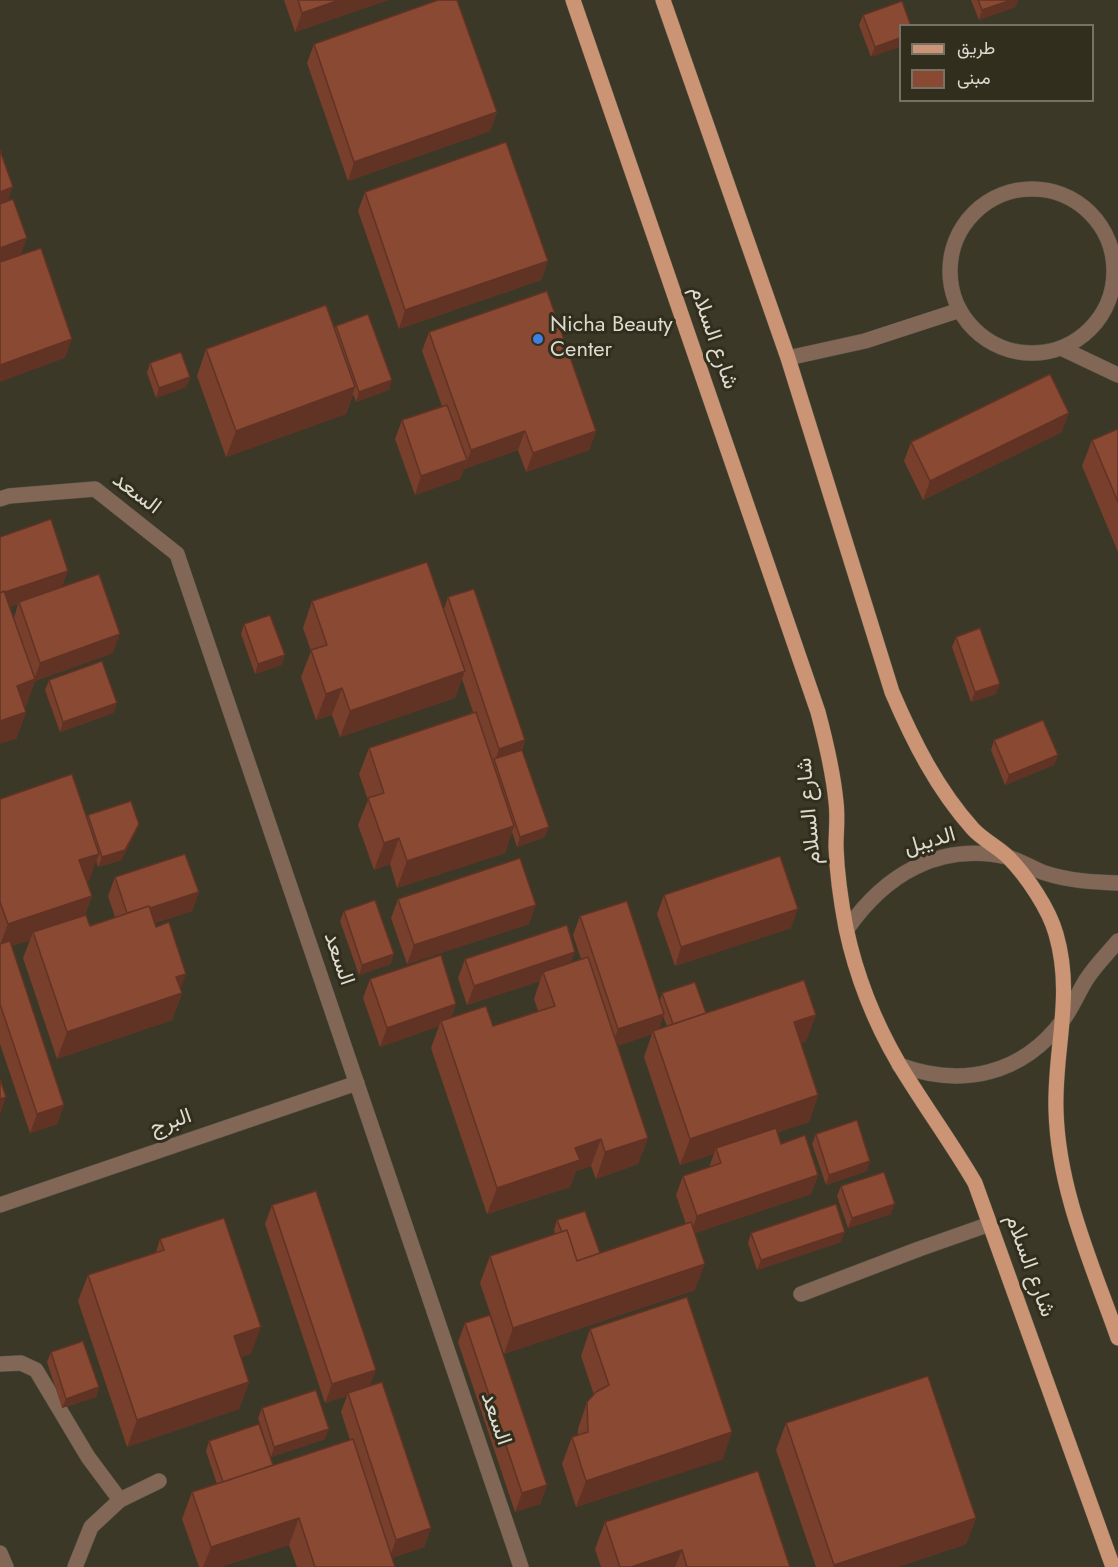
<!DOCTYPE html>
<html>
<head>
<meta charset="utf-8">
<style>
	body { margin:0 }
	#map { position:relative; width:1118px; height:1567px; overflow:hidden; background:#3b3827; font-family:Jost,Vazirmatn,sans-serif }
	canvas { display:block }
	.legend { position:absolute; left:899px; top:24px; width:195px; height:78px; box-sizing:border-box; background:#312e1d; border:2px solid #767365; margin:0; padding:8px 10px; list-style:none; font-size:18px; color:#dddbd0 }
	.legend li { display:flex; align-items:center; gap:12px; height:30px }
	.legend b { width:30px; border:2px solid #767365 }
</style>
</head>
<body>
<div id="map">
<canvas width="1118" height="1567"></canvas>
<ul class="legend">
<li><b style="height:8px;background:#cb9474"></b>طريق</li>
<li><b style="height:16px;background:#8a4933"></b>مبنى</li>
</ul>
</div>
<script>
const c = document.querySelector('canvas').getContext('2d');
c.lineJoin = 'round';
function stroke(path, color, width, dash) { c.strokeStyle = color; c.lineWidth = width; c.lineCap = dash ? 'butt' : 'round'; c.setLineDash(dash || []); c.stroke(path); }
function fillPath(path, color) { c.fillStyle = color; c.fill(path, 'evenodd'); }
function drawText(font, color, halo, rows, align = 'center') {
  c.font = font + ' Jost,Vazirmatn,sans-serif'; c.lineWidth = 6; c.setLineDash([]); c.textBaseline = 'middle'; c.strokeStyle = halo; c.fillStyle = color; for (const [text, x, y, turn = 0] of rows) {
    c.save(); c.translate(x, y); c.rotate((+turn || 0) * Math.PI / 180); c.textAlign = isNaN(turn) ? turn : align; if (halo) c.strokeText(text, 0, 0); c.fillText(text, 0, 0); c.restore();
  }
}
const minor = new Path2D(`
	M950 271a82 82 0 1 1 164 0a82 82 0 1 1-164 0Z
	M 1061,348 L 1118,375
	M 788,358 L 865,341 L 960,310
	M 0,499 L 9,496 L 95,489 L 177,554 L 521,1567
	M 847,929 C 885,875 938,842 1007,857 C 1020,860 1033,869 1045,873 C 1069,881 1094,882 1118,883
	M 899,1065 C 962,1088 1022,1075 1063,1020 C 1072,1008 1078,993 1086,980 C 1095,966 1107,954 1118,941
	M 0,1205 L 357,1083
	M 801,1294 L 919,1249 L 990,1224
	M 0,1364 L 21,1363 L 36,1370 L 88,1457 L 120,1500
	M 0,1553 L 6,1567
	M 75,1567 L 91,1527 L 120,1500 L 159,1481`);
const major = new Path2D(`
	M 573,0 L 818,712 C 826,742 833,771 836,802 C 838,817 836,832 836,847 C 837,874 841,902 846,928 C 856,975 875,1023 899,1064 C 923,1104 951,1142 975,1183 L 1113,1567
	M 663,0 L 788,358 L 892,692 C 913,741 937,789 973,829 C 983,840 998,847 1008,857 C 1027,876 1049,909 1056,934 C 1074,996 1054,1049 1056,1110 C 1058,1190 1092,1264 1118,1338`);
stroke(minor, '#585545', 16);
stroke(major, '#585545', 16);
stroke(minor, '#826757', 15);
stroke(major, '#cb9474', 15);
fillPath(new Path2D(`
	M 284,0 L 388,0 L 295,32 Z
	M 971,0 L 1018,0 L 1015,7 L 979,20 Z
	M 902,1 L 871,57 L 859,25 L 863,15 Z
	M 314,44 L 497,112 L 490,131 L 348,181 L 307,63 Z
	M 365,192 L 548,261 L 541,280 L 399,329 L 358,211 Z
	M 336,326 L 389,390 L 356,402 L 353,394 L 346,414 L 226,457 L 197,376 L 206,349 L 334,330 Z
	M 429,332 L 596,431 L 589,450 L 526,472 L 518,450 L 464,469 L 464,468 L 460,479 L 415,495 L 395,439 L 402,420 L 442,406 L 422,351 Z
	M 150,363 L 190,377 L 186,387 L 156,398 L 147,373 Z
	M 1118,429 L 1118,552 L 1082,466 L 1092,440 Z
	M 1062,432 L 923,500 L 904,461 L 911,442 Z
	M 0,537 L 62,587 L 113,653 L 35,681 L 26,706 L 24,707 L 26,712 L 16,739 ZM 18,604 L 14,618 L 10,607 Z
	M 448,597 L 525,740 L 522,750 L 545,837 L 517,847 L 512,832 L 505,853 L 397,888 L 390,864 L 374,870 L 358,825 L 368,800 L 359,774 L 369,748 L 473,712 L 462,679 L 455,698 L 340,737 L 332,715 L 316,720 L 301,677 L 311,651 L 303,628 L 312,601 L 444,609 Z
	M 244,624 L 285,655 L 281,665 L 255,674 L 241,634 Z
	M 956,637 L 996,694 L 971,702 L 952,647 Z
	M 49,680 L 117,703 L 113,713 L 60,732 L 45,690 Z
	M 994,740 L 1058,755 L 1054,765 L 1005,785 L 991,750 Z
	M 0,799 L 87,819 L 88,815 L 135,834 L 121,860 L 98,867 L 96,860 L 89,880 L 87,881 L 92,896 L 85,915 L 90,926 L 115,917 L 108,896 L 115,877 L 199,892 L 192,911 L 155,923 L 182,993 L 172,1020 L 57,1059 L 23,958 L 30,940 L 11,946 L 64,1105 L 57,1124 L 30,1133 L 0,1044 Z
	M 664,895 L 791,928 L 675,966 L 657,914 Z
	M 398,899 L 529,924 L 407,964 L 391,918 Z
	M 344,911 L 391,964 L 359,975 L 340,921 Z
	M 580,916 L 660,1000 L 662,993 L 706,1013 L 816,1015 L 806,1041 L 801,1043 L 818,1095 L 809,1122 L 777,1132 L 781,1144 L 818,1175 L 811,1194 L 695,1233 L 695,1290 L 504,1354 L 480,1283 L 490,1256 L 555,1234 L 554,1230 L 557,1220 L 600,1253 L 686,1224 L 676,1195 L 683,1176 L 709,1167 L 714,1154 L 680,1165 L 644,1057 L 652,1034 L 617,1046 L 648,1138 L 638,1164 L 596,1179 L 591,1166 L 576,1171 L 570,1187 L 487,1214 L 431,1048 L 439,1026 L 380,1047 L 363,998 L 370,979 L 456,1004 L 451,1018 L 493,1026 L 538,1011 L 534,999 L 540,981 L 467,1005 L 458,978 L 465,959 L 572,962 L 581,959 L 573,935 ZM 663,1016 L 667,1026 L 659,1029 Z
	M 816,1134 L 867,1171 L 826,1185 L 812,1144 Z
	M 841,1186 L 891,1214 L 848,1228 L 837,1196 Z
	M 272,1205 L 370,1386 L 431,1528 L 424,1547 L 392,1558 L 395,1567 L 297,1567 L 289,1545 L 220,1567 L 199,1567 L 182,1519 L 192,1492 L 217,1484 L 206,1451 L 209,1441 L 273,1465 L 350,1440 L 341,1412 L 347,1396 L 325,1403 L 265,1224 Z
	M 751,1233 L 841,1242 L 757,1270 L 748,1243 Z
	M 160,1239 L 251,1354 L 241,1357 L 249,1382 L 239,1409 L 127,1447 L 78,1301 L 88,1275 L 156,1252 Z
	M 465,1323 L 547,1485 L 540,1504 L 515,1512 L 458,1342 Z
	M 590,1329 L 723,1459 L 576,1507 L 562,1464 L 572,1437 L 578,1435 L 578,1429 L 587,1402 L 594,1395 L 581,1356 Z
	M 51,1352 L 99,1387 L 96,1397 L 62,1408 L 47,1362 Z
	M 262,1408 L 325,1439 L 271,1457 L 258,1418 Z
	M 786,1423 L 976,1518 L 966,1544 L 897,1567 L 816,1567 L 776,1450 Z
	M 605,1522 L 790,1567 L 601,1567 L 595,1549 Z`), '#773f2c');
fillPath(new Path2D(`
	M 339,0 L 388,0 L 295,32 L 302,13 Z
	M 1011,0 L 1018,0 L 1015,7 L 979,20 L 982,10 Z
	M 900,38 L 900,47 L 871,57 L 875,47 Z
	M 497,112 L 490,131 L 348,181 L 354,162 Z
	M 13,187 L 6,206 L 0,208 L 0,192 Z
	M 27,238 L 20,257 L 0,265 L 0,248 Z
	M 548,261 L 541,280 L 399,329 L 405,310 Z
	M 72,339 L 65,358 L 0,382 L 0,365 Z
	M 190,377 L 186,387 L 156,398 L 159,388 Z
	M 392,380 L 389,390 L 356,402 L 359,392 Z
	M 355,387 L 346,414 L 226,457 L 236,431 Z
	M 1069,413 L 1062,432 L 923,500 L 930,481 Z
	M 525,431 L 518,450 L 464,469 L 471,450 Z
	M 596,431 L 589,450 L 526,472 L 533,453 Z
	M 467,460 L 460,479 L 415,495 L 421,476 Z
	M 68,571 L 61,590 L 19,602 L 18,604 L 0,611 L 0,594 Z
	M 120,634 L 113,653 L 35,681 L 26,706 L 7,712 L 17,686 L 34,680 L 40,663 Z
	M 285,655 L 281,665 L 255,674 L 258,664 Z
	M 465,671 L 455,698 L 340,737 L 350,711 Z
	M 1000,684 L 996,694 L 971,702 L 975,692 Z
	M 342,688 L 332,715 L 316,720 L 326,694 Z
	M 117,703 L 113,713 L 60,732 L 63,722 Z
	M 26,712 L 16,739 L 0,744 L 0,721 Z
	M 525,740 L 518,759 L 495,761 L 499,749 Z
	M 1058,755 L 1054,765 L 1005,785 L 1009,775 Z
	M 139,824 L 135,834 L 121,860 L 98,867 L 102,857 Z
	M 514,826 L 505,853 L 397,888 L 407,861 Z
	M 549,827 L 545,837 L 517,847 L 520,837 Z
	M 399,838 L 390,864 L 374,870 L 384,843 Z
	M 99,854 L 89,880 L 70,887 L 79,860 Z
	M 199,892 L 192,911 L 121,934 L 128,915 Z
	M 92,896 L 82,923 L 33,932 L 30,940 L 0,950 L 0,945 L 8,924 Z
	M 536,905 L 529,924 L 407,964 L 414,945 Z
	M 798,909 L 791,928 L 675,966 L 681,947 Z
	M 575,952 L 568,971 L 543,972 L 540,981 L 467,1005 L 474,986 Z
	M 394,954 L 391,964 L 359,975 L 362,965 Z
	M 186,974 L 179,994 L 182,993 L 172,1020 L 57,1059 L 67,1032 L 176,977 Z
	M 456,1004 L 449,1023 L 441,1021 L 439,1026 L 380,1047 L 387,1028 Z
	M 664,1014 L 657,1033 L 653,1031 L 652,1034 L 611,1048 L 618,1029 Z
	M 816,1015 L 806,1041 L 784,1049 L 794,1022 Z
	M 818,1095 L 809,1122 L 718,1153 L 716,1148 L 714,1154 L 680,1165 L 690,1139 Z
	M 6,1097 L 0,1115 L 0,1099 Z
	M 64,1105 L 57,1124 L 30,1133 L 37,1114 Z
	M 648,1138 L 638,1164 L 596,1179 L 605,1152 Z
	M 601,1139 L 591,1166 L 576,1171 L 570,1187 L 487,1214 L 497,1188 L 575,1148 Z
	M 870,1161 L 867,1171 L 826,1185 L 829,1175 Z
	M 818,1175 L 811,1194 L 690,1235 L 697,1216 Z
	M 895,1204 L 891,1214 L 848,1228 L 852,1218 Z
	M 845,1232 L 841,1242 L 757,1270 L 761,1260 Z
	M 705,1264 L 695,1290 L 504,1354 L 513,1328 Z
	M 261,1327 L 251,1354 L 224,1363 L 234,1336 Z
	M 376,1370 L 369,1389 L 348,1393 L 347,1396 L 325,1403 L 332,1384 Z
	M 249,1382 L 239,1409 L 127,1447 L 137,1420 Z
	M 99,1387 L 96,1397 L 62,1408 L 66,1399 Z
	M 329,1429 L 325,1439 L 271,1457 L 274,1447 Z
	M 732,1432 L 723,1459 L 576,1507 L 586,1481 Z
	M 547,1485 L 540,1504 L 515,1512 L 522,1493 Z
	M 299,1518 L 289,1545 L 220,1567 L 203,1567 L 211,1547 Z
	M 976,1518 L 966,1544 L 897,1567 L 833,1567 L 834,1565 Z
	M 431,1528 L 424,1547 L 389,1559 L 396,1540 Z
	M 682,1550 L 675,1567 L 631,1567 Z`), '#613324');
const building = new Path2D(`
	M 298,0 L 339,0 L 302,13 Z
	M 438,0 L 457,0 L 497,112 L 354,162 L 314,44 Z
	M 978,0 L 1011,0 L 982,10 Z
	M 902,1 L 911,26 L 900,26 L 900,38 L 875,47 L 863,15 Z
	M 506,142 L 548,261 L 405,310 L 365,192 Z
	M 0,150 L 13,187 L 0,192 Z
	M 13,199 L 27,238 L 0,248 L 0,204 Z
	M 41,248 L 72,339 L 0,365 L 0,262 Z
	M 547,291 L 596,431 L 533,453 L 525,431 L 471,450 L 429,332 Z
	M 326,305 L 355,387 L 236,431 L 206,349 Z
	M 368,314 L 392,380 L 359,392 L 336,326 Z
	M 181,352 L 190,377 L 159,388 L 150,363 Z
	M 1050,374 L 1069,413 L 930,481 L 911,442 Z
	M 447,405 L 467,460 L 421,476 L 402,420 Z
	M 1118,429 L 1118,502 L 1092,440 Z
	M 51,519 L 68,571 L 5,592 L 4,591 L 0,593 L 0,537 Z
	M 427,562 L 465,671 L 350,711 L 342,688 L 326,694 L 311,650 L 327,645 L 312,601 Z
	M 99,574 L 120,634 L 40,663 L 19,602 Z
	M 474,589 L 525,740 L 499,749 L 448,597 Z
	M 4,591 L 35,679 L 17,686 L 26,712 L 0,721 L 0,593 Z
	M 270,615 L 285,655 L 258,664 L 244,624 Z
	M 980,628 L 1000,684 L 975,692 L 956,637 Z
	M 102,661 L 117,703 L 63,722 L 49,680 Z
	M 476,712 L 514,826 L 407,861 L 399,838 L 384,843 L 368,798 L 384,793 L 369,748 Z
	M 1043,720 L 1058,755 L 1009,775 L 994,740 Z
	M 522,750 L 549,827 L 520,837 L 494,759 Z
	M 72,774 L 99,854 L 79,860 L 92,896 L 8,924 L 0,902 L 0,799 Z
	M 131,801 L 139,824 L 125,850 L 102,857 L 88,815 Z
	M 185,854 L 199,892 L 150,908 L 149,906 L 127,913 L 115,877 Z
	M 780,856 L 798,909 L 681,947 L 664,895 Z
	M 520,858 L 536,905 L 414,945 L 398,899 Z
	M 375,900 L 394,954 L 362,965 L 344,911 Z
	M 627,901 L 664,1014 L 618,1029 L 580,916 Z
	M 149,906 L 156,927 L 169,922 L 186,974 L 176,977 L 182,993 L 67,1032 L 33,932 L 86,915 L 90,926 Z
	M 567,925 L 575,952 L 474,986 L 465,959 Z
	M 10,941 L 64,1105 L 37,1114 L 0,1004 L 0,944 Z
	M 441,955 L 456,1004 L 387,1028 L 370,979 Z
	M 588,957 L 648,1138 L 605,1152 L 601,1139 L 575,1148 L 580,1160 L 497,1188 L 441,1021 L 486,1006 L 493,1026 L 555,1006 L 543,972 Z
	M 804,980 L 816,1015 L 794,1022 L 818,1095 L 690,1139 L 653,1031 Z
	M 695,982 L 706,1013 L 673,1024 L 662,993 Z
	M 0,1079 L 6,1097 L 0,1099 Z
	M 857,1120 L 870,1161 L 829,1175 L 816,1134 Z
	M 776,1128 L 781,1144 L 805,1135 L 818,1175 L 697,1216 L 683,1176 L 721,1163 L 716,1148 Z
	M 884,1172 L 895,1204 L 852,1218 L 841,1186 Z
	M 316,1191 L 376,1370 L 332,1384 L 272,1205 Z
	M 836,1204 L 845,1232 L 761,1260 L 751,1233 Z
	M 585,1211 L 600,1253 L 577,1261 L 567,1230 L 562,1232 L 557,1220 Z
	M 224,1218 L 261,1327 L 234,1336 L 249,1382 L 137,1420 L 88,1275 L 164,1250 L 160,1239 Z
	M 691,1222 L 705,1264 L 513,1328 L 490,1256 L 567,1230 L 577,1261 Z
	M 687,1297 L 732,1432 L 586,1481 L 572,1437 L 588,1432 L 587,1402 L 596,1392 L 609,1385 L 590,1329 Z
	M 490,1315 L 547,1485 L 522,1493 L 465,1323 Z
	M 83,1341 L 99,1387 L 66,1399 L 51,1352 Z
	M 928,1376 L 976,1518 L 834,1565 L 786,1423 Z
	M 382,1382 L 431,1528 L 396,1540 L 348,1393 Z
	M 316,1390 L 329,1429 L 274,1447 L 262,1408 Z
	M 259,1424 L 273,1465 L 223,1482 L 209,1441 Z
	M 353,1439 L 395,1567 L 315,1567 L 299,1518 L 211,1547 L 192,1492 Z
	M 758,1471 L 790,1567 L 687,1567 L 682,1550 L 631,1567 L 620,1567 L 605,1522 Z`);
fillPath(building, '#8a4933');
stroke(building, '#613324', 1.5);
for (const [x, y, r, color] of [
	[538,339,6,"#3f7fe0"]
]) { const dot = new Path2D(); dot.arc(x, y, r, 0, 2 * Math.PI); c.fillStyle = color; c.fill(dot); stroke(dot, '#312e1d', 2); }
drawText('22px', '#dddbd0', '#312e1d', [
	["Nicha Beauty",550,326],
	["Center",550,351]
], 'left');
drawText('22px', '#dddbd0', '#312e1d', [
	["شارع السلام",713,338,71],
	["السعد",136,494,37],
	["شارع السلام",810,811,-95],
	["الديبل",930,842,-16],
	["السعد",338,959,71],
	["البرج",171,1123,-19],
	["شارع السلام",1029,1266,70],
	["السعد",495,1419,71]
]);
</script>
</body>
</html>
